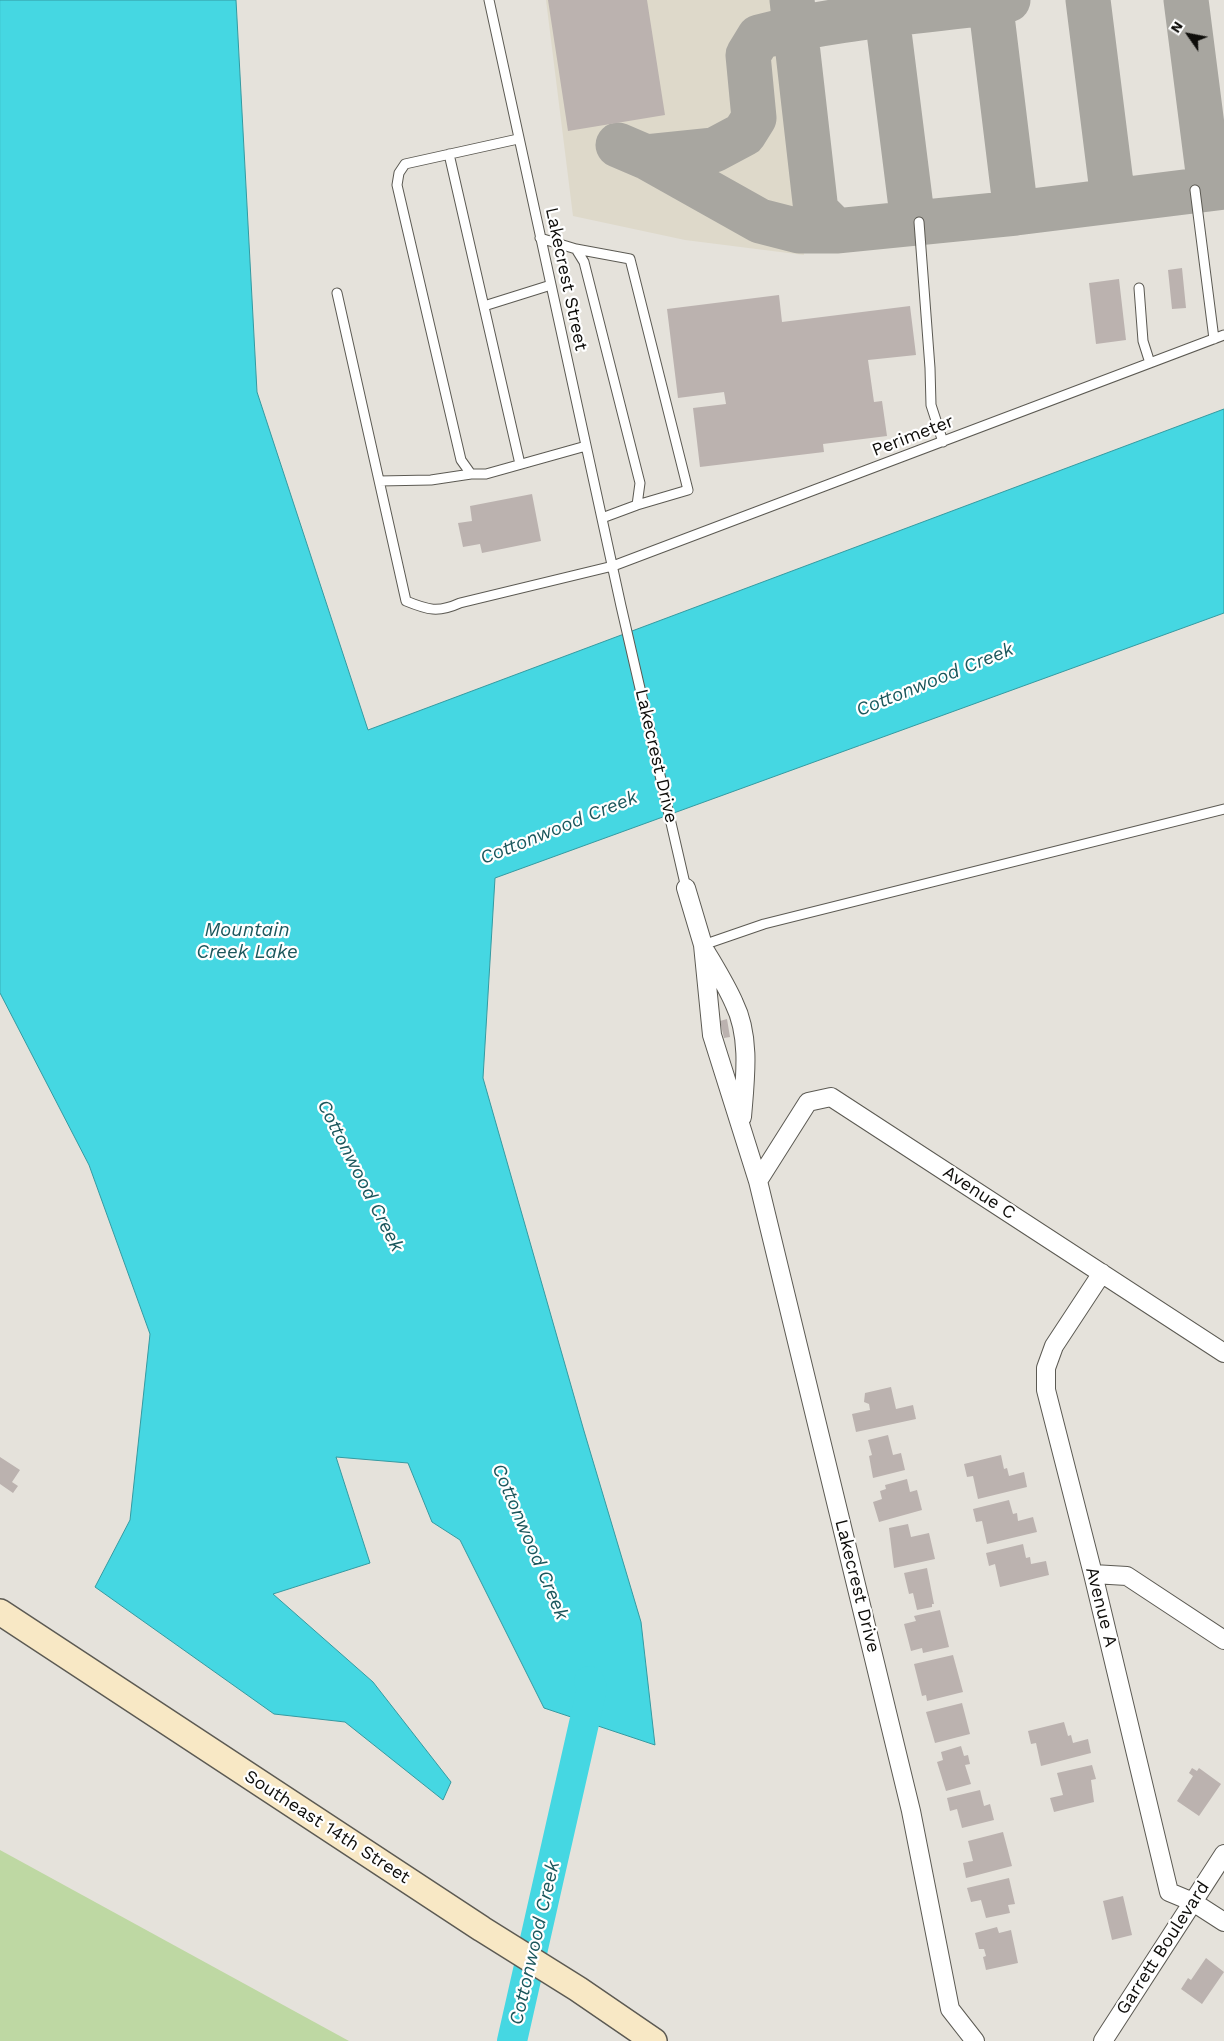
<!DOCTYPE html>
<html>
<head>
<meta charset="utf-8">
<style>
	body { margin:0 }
	#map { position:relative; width:1224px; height:2041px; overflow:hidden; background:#e5e2db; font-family:"Work Sans",sans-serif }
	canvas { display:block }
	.north { position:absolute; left:1164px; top:10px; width:50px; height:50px; -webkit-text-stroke:4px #fff; paint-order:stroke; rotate:303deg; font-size:14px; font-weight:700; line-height:20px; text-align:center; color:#0e0d0a }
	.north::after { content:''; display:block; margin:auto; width:18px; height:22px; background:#0e0d0a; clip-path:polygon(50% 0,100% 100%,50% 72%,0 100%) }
</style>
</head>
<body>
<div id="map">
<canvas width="1224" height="2041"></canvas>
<div class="north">N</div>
</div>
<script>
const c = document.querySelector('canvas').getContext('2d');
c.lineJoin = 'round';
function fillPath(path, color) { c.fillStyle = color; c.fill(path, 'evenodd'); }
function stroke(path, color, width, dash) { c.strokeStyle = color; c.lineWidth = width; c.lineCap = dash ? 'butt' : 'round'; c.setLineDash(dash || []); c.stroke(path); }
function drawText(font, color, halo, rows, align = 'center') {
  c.font = font + ' "Work Sans",sans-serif'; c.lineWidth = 4.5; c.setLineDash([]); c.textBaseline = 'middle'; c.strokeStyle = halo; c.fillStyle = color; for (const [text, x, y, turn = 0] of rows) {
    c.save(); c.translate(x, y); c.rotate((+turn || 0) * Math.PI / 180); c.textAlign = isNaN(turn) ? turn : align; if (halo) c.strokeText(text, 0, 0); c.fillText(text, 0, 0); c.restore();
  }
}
fillPath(new Path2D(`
	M 546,0 L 771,0 L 804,255 L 685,240 L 573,216 Z`), '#ded9ca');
fillPath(new Path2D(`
	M 0,1850 L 349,2041 L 0,2041 Z`), '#bed8a3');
const water = new Path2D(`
	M 0,0 L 236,0 L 257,392 L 368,730 L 1224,409 L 1224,613 L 495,878 L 483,1078 L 584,1431 L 641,1622 L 655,1745 L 544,1708 L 460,1540 L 432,1522 L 408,1463 L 336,1457 L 370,1563 L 273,1594 L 373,1682 L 451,1782 L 443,1800 L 345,1722 L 274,1714 L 95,1587 L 130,1520 L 150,1334 L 89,1165 L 0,993 Z`);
fillPath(water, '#45d7e2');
stroke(water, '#349aa1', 1);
stroke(new Path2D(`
	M 512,2041 L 592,1688 L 589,1681`), '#45d7e2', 30);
stroke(new Path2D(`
	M 792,0 L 816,211 L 836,231 L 1016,213 L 1224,187
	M 885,0 L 913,223
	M 990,0 L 1016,213
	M 1088,0 L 1113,199
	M 1186,0 L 1210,188
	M 618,145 L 646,157 L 714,150 L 744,134 L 754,118 L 748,55 L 759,37 C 840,16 925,12 1008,0
	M 646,157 L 760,221 L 799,231 L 836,231`), '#a8a6a0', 45);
fillPath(new Path2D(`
	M 548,0 L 647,0 L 665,115 L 568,131 Z
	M 1182,268 L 1186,308 L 1172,309 L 1168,270 Z
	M 1119,279 L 1126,340 L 1096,344 L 1089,283 Z
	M 779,295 L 782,322 L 910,306 L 916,355 L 868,360 L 874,402 L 882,401 L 887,436 L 823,444 L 824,452 L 700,467 L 693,408 L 726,404 L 724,392 L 678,398 L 667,309 Z
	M 532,494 L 541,541 L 482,553 L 480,544 L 463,547 L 458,523 L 472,521 L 470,506 Z
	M 727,1019 L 730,1037 L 724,1038 L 720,1021 Z
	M 891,1387 L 896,1409 L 913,1405 L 916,1419 L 856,1432 L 852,1414 L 870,1410 L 869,1404 L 864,1402 L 865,1393 Z
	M 888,1435 L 893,1455 L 901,1453 L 905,1470 L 873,1478 L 869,1456 L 872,1455 L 868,1440 Z
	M 1001,1455 L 1004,1469 L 1007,1468 L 1009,1476 L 1024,1472 L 1027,1487 L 978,1499 L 973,1476 L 967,1477 L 964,1464 Z
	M 0,1457 L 20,1470 L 12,1482 L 18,1486 L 13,1493 L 0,1484 Z
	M 907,1479 L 910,1492 L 917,1490 L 922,1510 L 879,1522 L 873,1502 L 882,1499 L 880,1491 L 886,1489 L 885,1485 Z
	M 1009,1500 L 1013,1514 L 1017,1513 L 1018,1521 L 1033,1517 L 1037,1532 L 987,1544 L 982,1521 L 976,1522 L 973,1509 Z
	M 908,1524 L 911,1537 L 929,1533 L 935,1559 L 894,1568 L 889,1528 Z
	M 1023,1544 L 1026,1558 L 1030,1557 L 1031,1564 L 1046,1561 L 1049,1575 L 1000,1587 L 995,1564 L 989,1566 L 986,1553 Z
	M 927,1568 L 934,1604 L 932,1604 L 932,1607 L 917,1610 L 913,1593 L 909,1594 L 904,1573 Z
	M 940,1610 L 949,1647 L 923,1653 L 922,1648 L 911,1651 L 904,1624 L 916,1621 L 914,1616 Z
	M 953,1655 L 963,1692 L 927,1701 L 926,1695 L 922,1696 L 914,1664 Z
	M 962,1703 L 970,1734 L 935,1743 L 926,1712 Z
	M 1064,1722 L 1068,1736 L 1071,1735 L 1073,1743 L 1088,1739 L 1091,1753 L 1041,1766 L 1036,1743 L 1031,1744 L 1028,1731 Z
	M 961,1746 L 964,1756 L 968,1755 L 970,1764 L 965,1765 L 971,1784 L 946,1791 L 937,1762 L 943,1760 L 941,1752 Z
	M 1092,1765 L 1096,1779 L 1091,1780 L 1094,1802 L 1054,1812 L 1050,1798 L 1063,1795 L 1057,1773 Z
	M 1192,1768 L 1197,1771 L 1199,1768 L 1221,1784 L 1199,1816 L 1177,1801 L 1193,1776 L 1189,1773 Z
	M 980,1790 L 984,1806 L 990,1804 L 994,1820 L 962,1828 L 957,1809 L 950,1811 L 947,1798 Z
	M 1003,1832 L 1012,1866 L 966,1878 L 963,1863 L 973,1861 L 968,1841 Z
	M 1009,1878 L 1015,1904 L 1008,1905 L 1010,1913 L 986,1918 L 981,1900 L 971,1902 L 967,1888 Z
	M 1123,1896 L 1132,1935 L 1112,1940 L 1103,1901 Z
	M 997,1927 L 999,1933 L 1011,1930 L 1018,1963 L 986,1970 L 983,1957 L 986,1956 L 984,1949 L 979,1949 L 975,1933 Z
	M 1206,1958 L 1224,1972 L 1202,2004 L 1181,1989 L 1188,1978 L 1191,1980 Z`), '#bbb2af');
const lane = new Path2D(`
	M 489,0 L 621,606 L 686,888
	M 518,139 L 405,164 L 399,173 L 397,185 L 461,460 L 471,474 L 486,474 L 586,446
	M 449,154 L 520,464
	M 1195,190 L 1214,339
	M 919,222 L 930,368 L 931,405 L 943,442
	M 540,238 L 576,249 L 584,262 L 640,483 L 637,505 L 602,518
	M 576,249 L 630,259 L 688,490 L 637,505
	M 1139,288 L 1143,341 L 1150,363
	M 337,293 L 406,601 C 428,610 438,613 460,603 L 613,566 L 1224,335
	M 484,306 L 551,285
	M 379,481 L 431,480 L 471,474
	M 703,945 L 764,924 L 1224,809`);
const street = new Path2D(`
	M 686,888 L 703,945 L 712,1035 L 758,1181 L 911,1811 L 950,2009 L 975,2041
	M 706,952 C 716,969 726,985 734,1003 C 751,1037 745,1080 742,1117
	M 758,1181 L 808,1102 L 831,1097 L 1224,1353
	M 1102,1273 L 1054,1346 L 1046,1368 L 1046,1390 L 1093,1574 L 1169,1892 L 1193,1902 L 1224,1922
	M 1093,1574 L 1127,1576 L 1224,1640
	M 1103,2041 L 1224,1854`);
const secondary = new Path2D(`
	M 0,1612 L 482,1929 L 578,1989 L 654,2041`);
stroke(lane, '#5c5a53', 11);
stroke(street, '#5c5a53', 20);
stroke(secondary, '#5c5a53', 28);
stroke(lane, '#fff', 9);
stroke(street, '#fff', 18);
stroke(secondary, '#f8e8c5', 25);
drawText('18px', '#0e0d0a', '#fff', [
	["Lakecrest Street",566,279,78],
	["Perimeter",913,436,-21],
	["Lakecrest Drive",656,756,77],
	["Avenue C",979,1193,33],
	["Lakecrest Drive",857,1586,76],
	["Avenue A",1101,1607,76],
	["Southeast 14th Street",327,1827,33],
	["Garrett Boulevard",1163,1948,-57]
]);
drawText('italic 19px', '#1b575c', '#fff', [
	["Cottonwood Creek",935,680,-22],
	["Cottonwood Creek",559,828,-22],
	["Mountain",247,930],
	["Creek Lake",247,952],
	["Cottonwood Creek",360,1176,63],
	["Cottonwood Creek",530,1542,67],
	["Cottonwood Creek",535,1943,-77]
]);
</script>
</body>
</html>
